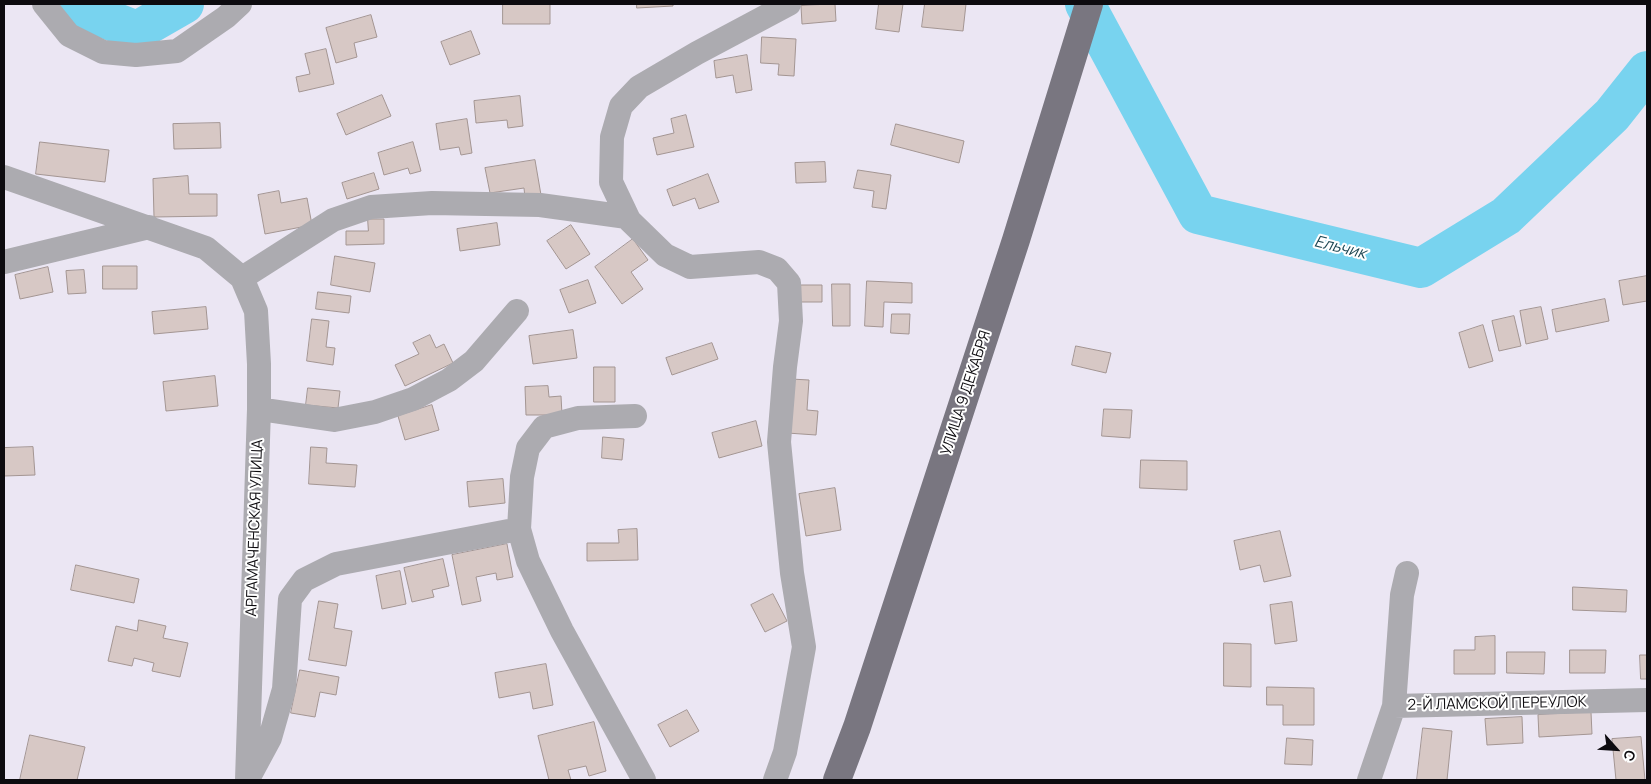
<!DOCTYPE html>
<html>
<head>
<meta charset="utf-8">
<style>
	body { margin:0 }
	#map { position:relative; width:1651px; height:784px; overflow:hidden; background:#ebe6f3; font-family:Manrope,sans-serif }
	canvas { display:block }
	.frame { position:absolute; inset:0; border:5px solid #0d0b0f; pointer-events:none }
	.north { position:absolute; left:1591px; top:724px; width:50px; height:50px; -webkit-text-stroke:4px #fff; paint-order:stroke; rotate:116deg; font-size:14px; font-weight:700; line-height:20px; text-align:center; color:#0d0b0f }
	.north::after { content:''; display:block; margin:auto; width:18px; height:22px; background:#0d0b0f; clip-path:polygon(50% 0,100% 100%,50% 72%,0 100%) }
</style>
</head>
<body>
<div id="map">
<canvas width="1651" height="784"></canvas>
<div class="frame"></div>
<div class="north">С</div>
</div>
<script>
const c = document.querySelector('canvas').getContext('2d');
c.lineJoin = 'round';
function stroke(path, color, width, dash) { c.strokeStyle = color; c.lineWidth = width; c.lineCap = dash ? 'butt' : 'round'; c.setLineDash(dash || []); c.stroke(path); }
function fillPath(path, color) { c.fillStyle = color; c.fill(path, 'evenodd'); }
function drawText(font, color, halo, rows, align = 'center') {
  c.font = font + ' Manrope,sans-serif'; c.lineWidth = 4; c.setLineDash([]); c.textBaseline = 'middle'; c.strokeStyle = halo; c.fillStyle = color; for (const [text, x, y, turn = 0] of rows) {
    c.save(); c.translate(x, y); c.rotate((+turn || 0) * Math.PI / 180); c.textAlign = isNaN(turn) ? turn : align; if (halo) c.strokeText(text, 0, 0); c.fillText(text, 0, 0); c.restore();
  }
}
stroke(new Path2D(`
	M 73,4 L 76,7 L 137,31 L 184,4
	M 1085,4 L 1198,214 L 1421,268 L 1506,216 L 1612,115 L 1647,71`), '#78d3ef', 40);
const building = new Path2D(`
	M 503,4 L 550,4 L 550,24 L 503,24 Z
	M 637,4 L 673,4 L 673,6 L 637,8 Z
	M 835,4 L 836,21 L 802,24 L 801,6 Z
	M 879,4 L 903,4 L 899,32 L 876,29 Z
	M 925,4 L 966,4 L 963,31 L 922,27 Z
	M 371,15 L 377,37 L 354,43 L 357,57 L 336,63 L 326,28 Z
	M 471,31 L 480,54 L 450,65 L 441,42 Z
	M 762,37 L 796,39 L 794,76 L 778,75 L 779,64 L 761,63 Z
	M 326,49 L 334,84 L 299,92 L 296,77 L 310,74 L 305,54 Z
	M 747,55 L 752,90 L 736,93 L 733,75 L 716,78 L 714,61 Z
	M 382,95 L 391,116 L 346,135 L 337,114 Z
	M 520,96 L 523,126 L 508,128 L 507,120 L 476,123 L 474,101 Z
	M 686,115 L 694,147 L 657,155 L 653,138 L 674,133 L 671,119 Z
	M 467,119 L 472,153 L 461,155 L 459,147 L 440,150 L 436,124 Z
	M 220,123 L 221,148 L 174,149 L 173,124 Z
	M 896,124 L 964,141 L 959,163 L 891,145 Z
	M 40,142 L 109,150 L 105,182 L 36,174 Z
	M 413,142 L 421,171 L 410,174 L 408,168 L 384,175 L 378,153 Z
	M 535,160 L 541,195 L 525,198 L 524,188 L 490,193 L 485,168 Z
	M 825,162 L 826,182 L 796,183 L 795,163 Z
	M 858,170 L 891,175 L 886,209 L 872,207 L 874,191 L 854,188 Z
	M 374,173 L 379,189 L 347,199 L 342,183 Z
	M 708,174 L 719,202 L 699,209 L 695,198 L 673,206 L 667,190 Z
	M 188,176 L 189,194 L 217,194 L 217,216 L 154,217 L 153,179 Z
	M 279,191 L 281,203 L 307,198 L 312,225 L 265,234 L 258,195 Z
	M 368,219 L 384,219 L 384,244 L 346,245 L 346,231 L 368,231 Z
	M 497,223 L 500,245 L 460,251 L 457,229 Z
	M 571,225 L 590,254 L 566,269 L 547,241 Z
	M 633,239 L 648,260 L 631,272 L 643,289 L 622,304 L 595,267 Z
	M 335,256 L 375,263 L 370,292 L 331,285 Z
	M 103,266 L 137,266 L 137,289 L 103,289 Z
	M 48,267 L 53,292 L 20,299 L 15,275 Z
	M 84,270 L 86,293 L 68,294 L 66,271 Z
	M 1647,276 L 1647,301 L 1623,305 L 1619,281 Z
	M 588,280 L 596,303 L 569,313 L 560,290 Z
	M 867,281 L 912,283 L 912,303 L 884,302 L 883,327 L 865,326 Z
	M 832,284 L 850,284 L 850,326 L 833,326 Z
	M 801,285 L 822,285 L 822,302 L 801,302 Z
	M 318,292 L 351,296 L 349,313 L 316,309 Z
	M 1605,299 L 1609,321 L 1556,332 L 1552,310 Z
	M 206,307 L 208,329 L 154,334 L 152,312 Z
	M 1541,307 L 1548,339 L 1526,344 L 1520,311 Z
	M 892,314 L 910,314 L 909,334 L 891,333 Z
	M 1514,316 L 1521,346 L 1499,351 L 1492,321 Z
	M 312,319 L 329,321 L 326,347 L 335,348 L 333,365 L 307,361 Z
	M 1483,325 L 1493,361 L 1469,368 L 1459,333 Z
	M 573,330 L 577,358 L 533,364 L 529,336 Z
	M 430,335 L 436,348 L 444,344 L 453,363 L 405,386 L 395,365 L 419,354 L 413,343 Z
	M 712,343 L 718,359 L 672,375 L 666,358 Z
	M 1076,346 L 1111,353 L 1106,373 L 1072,365 Z
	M 594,367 L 615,367 L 615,402 L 594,402 Z
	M 215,376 L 218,406 L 166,411 L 163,382 Z
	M 791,379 L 809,380 L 807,410 L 818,411 L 816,435 L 787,433 Z
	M 548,386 L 549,397 L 561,396 L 562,415 L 526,415 L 525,387 Z
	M 308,388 L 340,391 L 338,408 L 306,405 Z
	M 432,405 L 439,430 L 405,440 L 398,416 Z
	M 1104,409 L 1132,410 L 1130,438 L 1102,436 Z
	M 756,421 L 762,446 L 719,458 L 712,433 Z
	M 603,437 L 624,439 L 622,460 L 602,458 Z
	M 33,447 L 35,475 L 4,476 L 4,448 Z
	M 311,447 L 327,448 L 326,463 L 357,465 L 355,487 L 309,484 Z
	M 1141,460 L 1187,461 L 1187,490 L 1140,488 Z
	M 503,479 L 505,503 L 469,507 L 467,482 Z
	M 835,488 L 841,530 L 806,536 L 799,494 Z
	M 637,529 L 638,560 L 587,561 L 587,543 L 619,543 L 618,530 Z
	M 1280,531 L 1291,576 L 1264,582 L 1260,565 L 1240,570 L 1234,541 Z
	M 507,544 L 513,577 L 497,580 L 496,573 L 476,577 L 481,601 L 462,605 L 452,555 Z
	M 443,559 L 449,586 L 432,590 L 434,597 L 412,602 L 404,568 Z
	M 76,565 L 139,579 L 134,603 L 71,590 Z
	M 400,571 L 406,604 L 382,609 L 376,576 Z
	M 1573,587 L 1627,590 L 1626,612 L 1573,610 Z
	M 773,594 L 787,621 L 765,632 L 751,605 Z
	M 319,601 L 338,604 L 334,628 L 352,631 L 346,666 L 309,660 Z
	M 1292,602 L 1297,641 L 1275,644 L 1270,605 Z
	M 139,620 L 166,626 L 163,638 L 188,643 L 180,677 L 152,671 L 154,663 L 134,658 L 132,666 L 108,661 L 116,626 L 137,631 Z
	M 1495,636 L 1495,674 L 1454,674 L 1454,650 L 1475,650 L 1475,637 Z
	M 1224,643 L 1251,644 L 1251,687 L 1224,686 Z
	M 1570,650 L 1606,650 L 1605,673 L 1570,673 Z
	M 1507,652 L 1545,652 L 1544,674 L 1507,673 Z
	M 1640,655 L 1647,655 L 1647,679 L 1641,679 Z
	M 546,664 L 553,705 L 533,709 L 530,692 L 499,698 L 495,673 Z
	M 300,670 L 339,677 L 336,695 L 320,692 L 315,717 L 291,713 Z
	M 1267,687 L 1314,688 L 1314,725 L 1283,725 L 1283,705 L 1267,705 Z
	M 687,710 L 699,731 L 670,747 L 658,725 Z
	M 1591,712 L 1592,734 L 1539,737 L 1538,715 Z
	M 1522,717 L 1523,743 L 1487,745 L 1485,719 Z
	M 594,722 L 606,771 L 589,776 L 586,766 L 568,770 L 571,780 L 549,780 L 538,736 Z
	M 1423,728 L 1452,731 L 1447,780 L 1417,780 Z
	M 30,735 L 85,747 L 77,780 L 20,780 Z
	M 1641,737 L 1645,780 L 1616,780 L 1612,739 Z
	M 1287,738 L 1313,740 L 1312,765 L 1285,764 Z`);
fillPath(building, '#d7c8c5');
stroke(building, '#a39592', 1);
stroke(new Path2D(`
	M 44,4 L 69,35 L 103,52 L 136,55 L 177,51 L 226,17 L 240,4
	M 4,177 L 206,248 L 242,278 L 256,311 L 259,364 L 259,409 L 247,780
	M 4,262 L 149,227
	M 242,278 L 333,220 L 371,207 L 432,203 L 540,205 L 627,217
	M 259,409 L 334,420 L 375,412 L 413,399 L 449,380 L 474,361 L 517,311
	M 635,416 L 578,418 L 544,427 L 528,448 L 522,477 L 519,529 L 528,561 L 562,631 L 644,780
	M 1394,706 L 1402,595 L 1407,573
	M 249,777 L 270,738 L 284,689 L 290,599 L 304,580 L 336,564 L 519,529
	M 775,780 L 785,752 L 804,647 L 792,573 L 779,442 L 785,367 L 791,321 L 789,283 L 777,269 L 759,262 L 690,267 L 665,255 L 629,220 L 611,182 L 612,137 L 621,106 L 639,87 L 697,53 L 789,4
	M 1369,780 L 1394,706 L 1647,700`), '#acabb0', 24);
stroke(new Path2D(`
	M 837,780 L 857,727 L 1016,240 L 1089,4`), '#797680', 28);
drawText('15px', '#0d0b0f', '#fff', [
	["УЛИЦА 9 ДЕКАБРЯ",966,393,-72],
	["АРГАМАЧЕНСКАЯ УЛИЦА",255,528,-88],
	["2-Й ЛАМСКОЙ ПЕРЕУЛОК",1497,704,-1]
]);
drawText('italic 16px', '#1f4854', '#fff', [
	["Ельчик",1340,248,14]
]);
</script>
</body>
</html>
